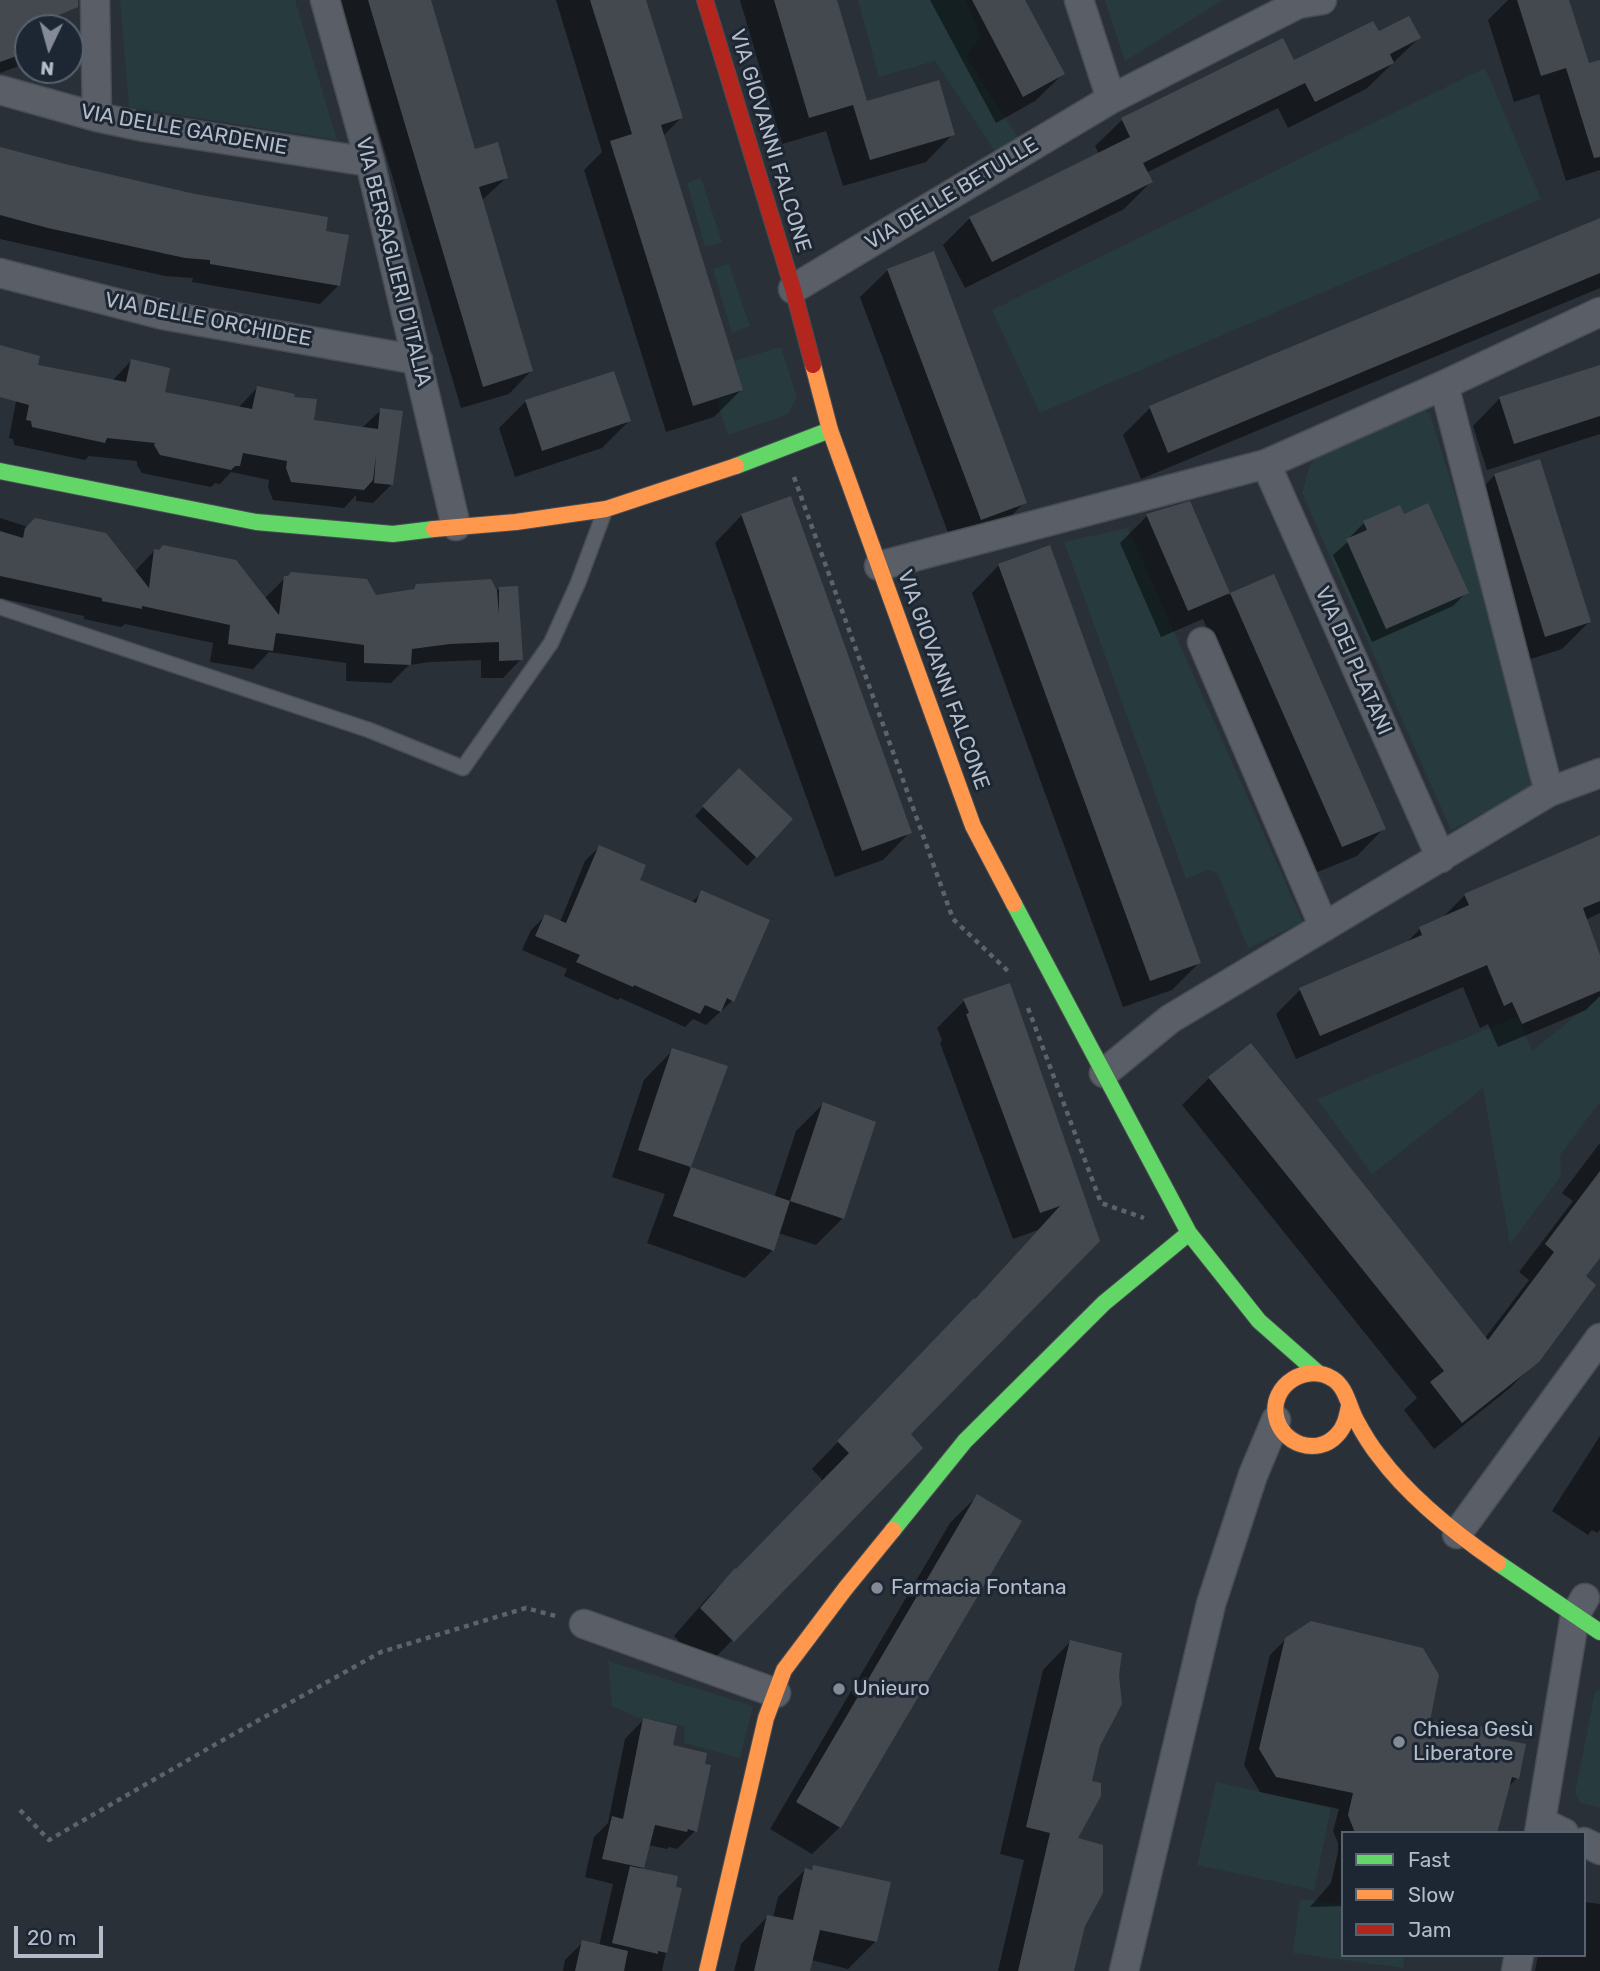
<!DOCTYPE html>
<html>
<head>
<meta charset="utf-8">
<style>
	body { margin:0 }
	#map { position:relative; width:1600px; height:1971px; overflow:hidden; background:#2a3038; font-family:Rubik,sans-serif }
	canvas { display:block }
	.legend { position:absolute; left:1341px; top:1831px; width:245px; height:126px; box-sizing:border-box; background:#1d2633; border:2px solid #59626f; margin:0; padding:9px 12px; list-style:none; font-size:21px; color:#b4bcc9 }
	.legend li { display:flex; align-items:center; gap:14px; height:35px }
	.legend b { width:35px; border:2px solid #59626f }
	.north { position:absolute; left:14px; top:14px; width:70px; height:70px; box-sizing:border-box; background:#1d2633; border:2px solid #59626f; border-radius:50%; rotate:185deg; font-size:19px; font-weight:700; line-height:28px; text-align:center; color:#b4bcc9 }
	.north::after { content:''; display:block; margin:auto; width:24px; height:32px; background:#848b96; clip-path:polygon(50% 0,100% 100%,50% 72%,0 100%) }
	.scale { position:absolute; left:14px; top:1926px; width:89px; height:32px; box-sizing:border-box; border:4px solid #b4bcc9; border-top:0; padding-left:9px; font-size:21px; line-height:24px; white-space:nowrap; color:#b4bcc9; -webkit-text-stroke:5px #1d2633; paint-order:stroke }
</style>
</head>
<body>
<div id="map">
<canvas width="1600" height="1971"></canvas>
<ul class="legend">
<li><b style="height:9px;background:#63d668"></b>Fast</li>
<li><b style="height:9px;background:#ff974d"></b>Slow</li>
<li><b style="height:9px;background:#b3261e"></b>Jam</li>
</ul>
<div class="north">N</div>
<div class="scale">20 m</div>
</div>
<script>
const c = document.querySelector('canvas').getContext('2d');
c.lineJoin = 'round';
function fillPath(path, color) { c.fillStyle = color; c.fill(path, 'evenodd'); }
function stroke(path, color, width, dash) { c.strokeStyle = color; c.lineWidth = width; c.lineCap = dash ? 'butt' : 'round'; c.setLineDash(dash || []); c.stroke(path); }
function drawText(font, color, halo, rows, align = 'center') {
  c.font = font + ' Rubik,sans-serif'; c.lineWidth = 6; c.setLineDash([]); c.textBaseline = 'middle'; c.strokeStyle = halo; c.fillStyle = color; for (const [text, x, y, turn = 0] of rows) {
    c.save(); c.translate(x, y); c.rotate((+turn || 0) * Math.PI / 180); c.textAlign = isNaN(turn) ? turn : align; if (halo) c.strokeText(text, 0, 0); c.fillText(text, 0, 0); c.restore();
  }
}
fillPath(new Path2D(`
	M 120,0 L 295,0 L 337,140 L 129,107 Z
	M 858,0 L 966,0 L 981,37 L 966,56 L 1022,144 L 998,156 L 935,61 L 879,77 Z
	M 1105,0 L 1223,0 L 1125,61 Z
	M 1485,68 L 1541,199 L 1040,413 L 992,310 Z
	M 701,178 L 722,242 L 705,247 L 687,183 Z
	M 729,264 L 750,326 L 732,333 L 713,269 Z
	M 781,347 L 797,397 L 788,414 L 728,435 L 716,399 L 743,390 L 734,361 Z
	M 1425,411 L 1430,414 L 1541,773 L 1537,786 L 1451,830 L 1302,493 L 1310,465 L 1319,455 Z
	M 1128,528 L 1303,922 L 1248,948 L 1218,874 L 1208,870 L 1186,879 L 1064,542 Z
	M 1600,996 L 1600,1102 L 1560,1155 L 1561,1176 L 1510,1244 L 1483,1088 L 1372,1174 L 1317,1099 L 1518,1016 L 1532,1051 Z
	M 608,1658 L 611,1662 L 753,1706 L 740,1758 L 684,1743 L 685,1726 L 636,1717 L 612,1706 Z
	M 1600,1690 L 1600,1808 L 1581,1803 L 1575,1793 L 1595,1692 Z
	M 1216,1782 L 1331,1808 L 1314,1890 L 1197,1865 Z
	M 1300,1899 L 1343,1904 L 1343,1955 L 1405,1955 L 1403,1968 L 1293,1953 Z`), '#273a3e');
fillPath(new Path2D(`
	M 0,0 L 46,0 L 53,17 L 41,28 L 28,28 L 28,57 L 19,66 L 0,73 Z
	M 340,0 L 429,0 L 473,151 L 506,178 L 481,201 L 531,371 L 509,394 L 461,408 Z
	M 556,0 L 645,0 L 681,118 L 663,136 L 741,390 L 714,417 L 666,432 L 584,170 L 602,152 Z
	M 740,0 L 835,0 L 866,103 L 953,134 L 926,162 L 843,186 L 826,131 L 782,144 Z
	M 930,0 L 1023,0 L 1063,74 L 1035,101 L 996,123 Z
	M 1508,0 L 1567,0 L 1588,65 L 1600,62 L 1600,170 L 1566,181 L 1539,94 L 1514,102 L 1488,20 Z
	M 1378,33 L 1419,38 L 1366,89 L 1288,128 L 1278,108 L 1194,149 L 1146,173 L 1151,182 L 1124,209 L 965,288 L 943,245 L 970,218 L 1099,154 L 1095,146 L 1122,120 Z
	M 0,148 L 324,233 L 338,286 L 320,304 L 192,282 L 193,278 L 165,276 L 0,239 Z
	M 1600,220 L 1600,288 L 1141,479 L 1123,435 L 1150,408 Z
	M 888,270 L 1025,502 L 998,529 L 953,546 L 860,297 Z
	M 131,361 L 163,393 L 238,408 L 257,388 L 292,398 L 312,421 L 362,428 L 381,410 L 392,484 L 373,503 L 356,501 L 356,495 L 344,508 L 273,500 L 268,487 L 269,480 L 231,472 L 220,484 L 215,483 L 211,487 L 142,473 L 137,465 L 137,461 L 89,456 L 85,460 L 14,445 L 13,439 L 9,438 L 19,385 L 112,381 Z
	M 1600,367 L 1600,434 L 1487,470 L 1473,426 L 1500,398 Z
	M 526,401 L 629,421 L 602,448 L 515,477 L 499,428 Z
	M 1495,475 L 1589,622 L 1562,649 L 1518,663 L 1468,502 Z
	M 1189,503 L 1229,595 L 1274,576 L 1384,828 L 1357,856 L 1315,873 L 1203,619 L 1161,637 L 1120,543 L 1147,516 Z
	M 742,515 L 910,832 L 883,860 L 835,877 L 715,543 Z
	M 1404,516 L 1467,592 L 1453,606 L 1372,642 L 1333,555 L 1351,539 L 1350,537 L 1364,523 Z
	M 0,518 L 28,527 L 135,573 L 136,570 L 154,551 L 265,601 L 266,597 L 285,578 L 375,597 L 411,591 L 417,585 L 496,592 L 500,588 L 521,659 L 503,678 L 481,678 L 481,660 L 430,662 L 409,665 L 391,683 L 346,681 L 346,663 L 269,652 L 253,669 L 210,662 L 213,643 L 125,624 L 121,627 L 84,619 L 84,616 L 0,598 Z
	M 999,565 L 1199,963 L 1172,990 L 1123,1007 L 972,593 Z
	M 739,770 L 791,819 L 747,866 L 695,816 Z
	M 1600,836 L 1600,913 L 1585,920 L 1600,959 L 1600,996 L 1586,1010 L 1498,1047 L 1488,1024 L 1480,1028 L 1463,987 L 1296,1059 L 1276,1014 L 1300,990 L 1404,945 L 1420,929 L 1440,920 L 1465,895 Z
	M 599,847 L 638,881 L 691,903 L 702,892 L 732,1001 L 706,1025 L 693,1019 L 685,1027 L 620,998 L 618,1000 L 564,976 L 567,969 L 522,950 L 531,930 L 545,916 L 560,922 L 585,861 Z
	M 964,1001 L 1098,1240 L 909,1434 L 921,1448 L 705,1668 L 674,1636 L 708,1597 L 824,1482 L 812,1469 L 974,1300 L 1038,1230 L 1013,1239 L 940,1043 L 942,1040 L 937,1028 Z
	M 671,1052 L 726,1067 L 689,1168 L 774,1198 L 796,1131 L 823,1104 L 843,1218 L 816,1245 L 778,1233 L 772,1251 L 745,1278 L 647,1243 L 665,1194 L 612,1177 L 644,1080 Z
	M 1209,1078 L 1485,1338 L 1529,1280 L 1519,1272 L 1573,1201 L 1562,1193 L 1600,1143 L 1600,1255 L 1583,1277 L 1538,1360 L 1510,1388 L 1434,1449 L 1404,1410 L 1417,1398 L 1182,1105 Z
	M 1600,1436 L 1600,1530 L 1597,1533 L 1592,1530 L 1588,1535 L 1552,1511 Z
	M 977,1496 L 1019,1521 L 840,1827 L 812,1854 L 770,1829 L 950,1523 Z
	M 1286,1639 L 1428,1722 L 1498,1741 L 1517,1778 L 1507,1788 L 1496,1833 L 1343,1833 L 1343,1906 L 1310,1907 L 1331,1883 L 1338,1852 L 1338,1843 L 1333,1831 L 1339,1809 L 1260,1792 L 1244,1765 L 1270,1655 Z
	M 1070,1642 L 1075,1840 L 1083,1926 L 1072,1971 L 998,1971 L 1024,1860 L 1000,1854 L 1043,1670 Z
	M 643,1720 L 671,1746 L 695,1831 L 677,1849 L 669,1847 L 667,1849 L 648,1845 L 643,1867 L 640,1870 L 674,1888 L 680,1889 L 662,1971 L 563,1971 L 565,1960 L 583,1942 L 599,1946 L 613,1884 L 585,1877 L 594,1837 L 608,1823 L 625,1739 Z
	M 814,1867 L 876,1941 L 848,1969 L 811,1960 L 809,1971 L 734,1971 L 741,1944 L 768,1916 L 773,1918 L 778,1897 L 805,1870 L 809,1871 Z
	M 1584,1902 L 1600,1904 L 1600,1971 L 1535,1971 L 1538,1955 L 1584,1955 Z`), '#0007');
fillPath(new Path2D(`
	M 0,0 L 78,0 L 78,7 L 28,28 L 28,52 L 0,62 Z
	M 368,0 L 431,0 L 475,149 L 498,142 L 508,178 L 479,187 L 533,371 L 483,387 Z
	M 590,0 L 646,0 L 683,118 L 661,125 L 743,390 L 693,406 L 610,141 L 632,134 Z
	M 774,0 L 837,0 L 867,101 L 939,80 L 955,135 L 870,160 L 853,105 L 809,118 Z
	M 972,0 L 1025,0 L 1065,74 L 1023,97 Z
	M 1517,0 L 1569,0 L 1589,63 L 1600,60 L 1600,157 L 1594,158 L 1566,68 L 1541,76 Z
	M 1409,16 L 1421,38 L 1390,54 L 1394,63 L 1315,102 L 1305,83 L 1223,123 L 1143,163 L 1153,182 L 992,262 L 969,217 L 1130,137 L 1121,118 L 1283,38 L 1294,60 L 1373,21 L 1379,31 Z
	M 0,147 L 65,164 L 195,194 L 328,217 L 326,231 L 349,235 L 340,286 L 210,264 L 210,260 L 185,258 L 48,228 L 0,215 Z
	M 1600,218 L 1600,273 L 1168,453 L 1149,406 Z
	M 934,251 L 1027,503 L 981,520 L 887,269 Z
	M 0,345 L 40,356 L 38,365 L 126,382 L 131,359 L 170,368 L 165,392 L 252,409 L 257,386 L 295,394 L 294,397 L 317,399 L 314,420 L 378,429 L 380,408 L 403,411 L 393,485 L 374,483 L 376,455 L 373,480 L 364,490 L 291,482 L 286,468 L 287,461 L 243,453 L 240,466 L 235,466 L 231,470 L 160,455 L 154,445 L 155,443 L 107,438 L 105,443 L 32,427 L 31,421 L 26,420 L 29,405 L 0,397 Z
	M 1600,365 L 1600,416 L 1514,444 L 1499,397 Z
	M 614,371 L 631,421 L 542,451 L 525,400 Z
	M 1540,459 L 1591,622 L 1545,637 L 1494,474 Z
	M 791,496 L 912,833 L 862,851 L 741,514 Z
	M 1190,501 L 1230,593 L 1188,611 L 1146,514 Z
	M 1428,503 L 1469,593 L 1386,629 L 1346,539 L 1367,530 L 1363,521 L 1400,505 L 1404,514 Z
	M 35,518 L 106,533 L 149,588 L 154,549 L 159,550 L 163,545 L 236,560 L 279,615 L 284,576 L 288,576 L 291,572 L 367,579 L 376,595 L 414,589 L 416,584 L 491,579 L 497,591 L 499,614 L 499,587 L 518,586 L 523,660 L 499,661 L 499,642 L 450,644 L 412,649 L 411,665 L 364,663 L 364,645 L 276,633 L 273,651 L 251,648 L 228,644 L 230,625 L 142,606 L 142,609 L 102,601 L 102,598 L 0,576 L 0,531 L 23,538 L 25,528 Z
	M 1050,545 L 1201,963 L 1150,981 L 998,564 Z
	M 1274,574 L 1386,829 L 1342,847 L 1230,593 Z
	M 739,768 L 793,819 L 757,858 L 702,806 Z
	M 1600,835 L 1600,901 L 1583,908 L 1600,955 L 1600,991 L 1522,1024 L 1512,1002 L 1504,1006 L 1487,965 L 1320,1036 L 1299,988 L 1422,935 L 1419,927 L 1469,905 L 1464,894 Z
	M 599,845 L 646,865 L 640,880 L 696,903 L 701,890 L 770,920 L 734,1002 L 727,998 L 721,1012 L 705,1005 L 700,1014 L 634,985 L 633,987 L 576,962 L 580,955 L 535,936 L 545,914 L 566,923 Z
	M 1010,983 L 1100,1241 L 911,1434 L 923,1448 L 734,1642 L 700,1608 L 735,1568 L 736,1569 L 849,1453 L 837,1441 L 974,1298 L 975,1299 L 1060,1206 L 1040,1213 L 966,1014 L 969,1013 L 963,999 Z
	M 1251,1043 L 1488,1340 L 1554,1252 L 1545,1244 L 1600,1171 L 1600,1258 L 1586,1276 L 1596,1285 L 1539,1362 L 1462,1423 L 1430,1382 L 1444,1371 L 1208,1077 Z
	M 672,1048 L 728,1066 L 691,1167 L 638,1150 Z
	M 823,1102 L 876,1122 L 844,1219 L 790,1201 Z
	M 691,1167 L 790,1201 L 774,1251 L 673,1216 Z
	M 977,1494 L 1022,1521 L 841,1828 L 796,1802 Z
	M 1311,1621 L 1423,1648 L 1439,1675 L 1430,1721 L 1502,1729 L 1500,1739 L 1526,1744 L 1519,1779 L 1512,1777 L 1497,1833 L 1355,1833 L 1348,1815 L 1353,1793 L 1276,1777 L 1259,1749 L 1285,1638 Z
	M 1070,1640 L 1122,1653 L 1119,1675 L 1122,1704 L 1100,1746 L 1092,1781 L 1101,1783 L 1101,1796 L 1078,1838 L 1103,1845 L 1103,1893 L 1085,1926 L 1074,1971 L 1018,1971 L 1050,1833 L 1026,1827 Z
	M 643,1718 L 677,1726 L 673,1745 L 707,1753 L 705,1764 L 711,1765 L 697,1832 L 688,1829 L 687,1832 L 655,1825 L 644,1868 L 602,1859 L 612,1816 L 623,1819 Z
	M 813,1865 L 891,1882 L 877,1942 L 820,1930 L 810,1971 L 754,1971 L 767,1915 L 793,1920 L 805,1868 L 812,1870 Z
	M 630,1866 L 678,1876 L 676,1887 L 682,1888 L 667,1953 L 658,1951 L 658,1954 L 612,1943 Z
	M 582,1940 L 628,1951 L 624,1971 L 575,1971 Z`), '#444950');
const lane = new Path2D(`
	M 0,607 L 369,730 L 463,768 L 551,643 L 578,583 L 604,513`);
const street = new Path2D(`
	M 95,0 L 97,117
	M 325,0 L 370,162 L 456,526
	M 1079,0 L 1111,99
	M 0,90 L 97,117 L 144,127 L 370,162
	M 0,273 L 163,315 L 418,360
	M 793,289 L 1111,99 L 1298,4 L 1322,0
	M 1444,385 L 1549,792
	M 1266,464 L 1441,858
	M 879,566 L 1266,464 L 1444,385 L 1600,312
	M 1202,642 L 1324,927
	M 1104,1073 L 1170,1019 L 1549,792 L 1600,773
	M 1457,1534 L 1600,1338
	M 584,1624 L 776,1693
	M 1541,1822 L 1564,1833
	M 1539,1833 L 1575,1615 L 1585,1598
	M 1584,1842 L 1600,1850
	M 1124,1971 L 1211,1604 L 1253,1475 L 1276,1420
	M 1516,1971 L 1519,1955`);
const fast = new Path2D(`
	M 736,466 L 830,430
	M 0,471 L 256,522 L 393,534 L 434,529
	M 1014,904 L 1189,1233 L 1259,1321 L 1318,1373
	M 893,1530 L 965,1441 L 1104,1303 L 1189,1233
	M 1498,1563 L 1600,1632`);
const slow = new Path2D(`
	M 813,365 L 830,430 L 973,826 L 1014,904
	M 434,529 L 516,522 L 606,509 L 736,466
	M 1349,1406 C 1347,1416 1345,1427 1337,1435 C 1317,1457 1281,1444 1276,1416 C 1270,1385 1307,1362 1333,1379 C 1346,1387 1349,1407 1356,1420 C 1363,1433 1370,1445 1379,1456 C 1410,1498 1456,1534 1498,1563
	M 707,1971 L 766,1718 L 784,1670 L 845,1589 L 893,1530`);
const jam = new Path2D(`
	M 705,0 L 793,289 L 813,365`);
stroke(lane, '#484c53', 17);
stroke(street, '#484c53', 31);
stroke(fast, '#484c53', 18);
stroke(slow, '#484c53', 18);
stroke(jam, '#484c53', 18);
stroke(new Path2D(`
	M 794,477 L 953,919 L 1010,973
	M 1028,1008 L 1101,1203 L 1144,1218
	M 20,1810 L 49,1840 L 216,1744 L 381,1652 L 526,1608 L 559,1617`), '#5d636a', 4.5, [5, 5]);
stroke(lane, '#5a5e66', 14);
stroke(street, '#5a5e66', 28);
stroke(fast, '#63d668', 16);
stroke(slow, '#ff974d', 16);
stroke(jam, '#b3261e', 16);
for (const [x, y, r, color] of [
	[877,1588,7,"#848b96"],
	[839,1689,7,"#848b96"],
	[1399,1742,7,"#848b96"]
]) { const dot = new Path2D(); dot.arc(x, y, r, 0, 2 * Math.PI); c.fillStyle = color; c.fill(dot); stroke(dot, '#1d2633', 2.5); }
drawText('21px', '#b4bcc9', '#1d2633', [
	["VIA DELLE GARDENIE",184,130,10],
	["VIA GIOVANNI FALCONE",770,141,73],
	["VIA DELLE BETULLE",952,194,-31],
	["VIA BERSAGLIERI D'ITALIA",393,262,76],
	["VIA DELLE ORCHIDEE",208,320,11],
	["VIA DEI PLATANI",1353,661,66],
	["VIA GIOVANNI FALCONE",943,680,70]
]);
drawText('21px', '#b4bcc9', '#1d2633', [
	["Farmacia Fontana",891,1588],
	["Unieuro",853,1689],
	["Chiesa Gesù",1413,1730],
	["Liberatore",1413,1754]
], 'left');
</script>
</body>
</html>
